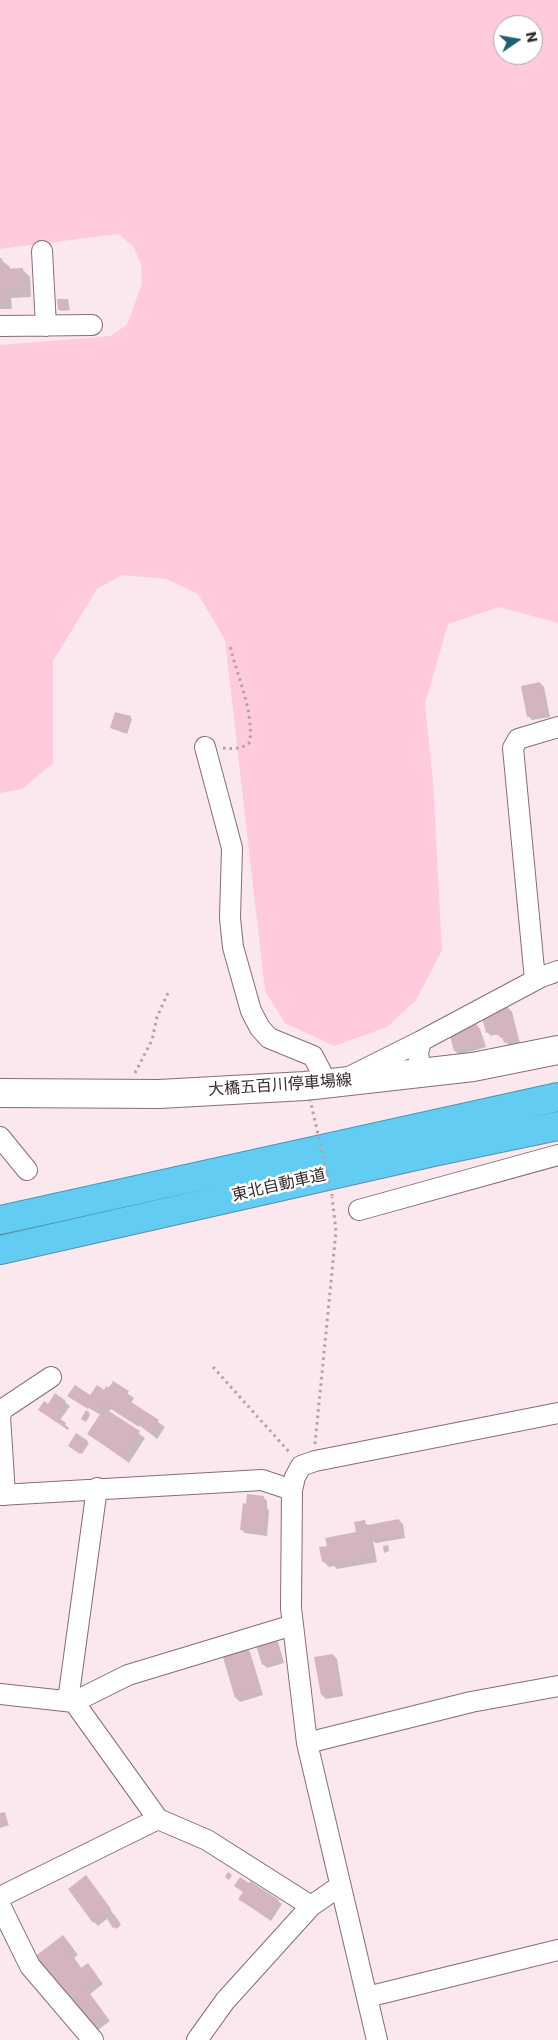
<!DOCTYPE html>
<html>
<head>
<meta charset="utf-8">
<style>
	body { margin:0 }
	#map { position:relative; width:558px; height:2040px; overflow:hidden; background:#fbe8ee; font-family:Poppins,sans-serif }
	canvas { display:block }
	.north { position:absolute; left:493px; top:15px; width:50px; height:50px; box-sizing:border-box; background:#fff; border:1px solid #ada9aa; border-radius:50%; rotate:78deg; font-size:14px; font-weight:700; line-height:20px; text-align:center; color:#33272b }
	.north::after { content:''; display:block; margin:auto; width:18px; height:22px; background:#206075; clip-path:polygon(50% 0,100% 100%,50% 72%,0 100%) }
</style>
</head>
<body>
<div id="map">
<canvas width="558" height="2040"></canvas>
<div class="north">N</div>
</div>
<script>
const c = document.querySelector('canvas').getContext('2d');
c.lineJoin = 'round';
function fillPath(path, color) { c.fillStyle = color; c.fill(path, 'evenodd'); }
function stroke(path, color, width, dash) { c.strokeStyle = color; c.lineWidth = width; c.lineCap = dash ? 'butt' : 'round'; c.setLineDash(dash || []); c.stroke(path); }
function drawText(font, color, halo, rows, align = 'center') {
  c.font = font + ' Poppins,"Noto Sans JP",sans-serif'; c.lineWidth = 5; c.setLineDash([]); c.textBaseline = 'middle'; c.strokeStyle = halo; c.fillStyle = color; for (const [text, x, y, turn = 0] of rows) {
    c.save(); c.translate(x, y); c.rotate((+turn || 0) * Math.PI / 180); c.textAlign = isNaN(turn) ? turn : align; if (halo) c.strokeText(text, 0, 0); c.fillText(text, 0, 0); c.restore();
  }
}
fillPath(new Path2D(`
	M 0,0 L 558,0 L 558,623 L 499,607 L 448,624 L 425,704 L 433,781 L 442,950 L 416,1000 L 387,1027 L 334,1046 L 285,1023 L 265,991 L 225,640 L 198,594 L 166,579 L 122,575 L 97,589 L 53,661 L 53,763 L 22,789 L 0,793 L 0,345 L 110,336 L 127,325 L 142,284 L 141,264 L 133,246 L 118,234 L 0,249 ZM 503,25 L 533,25 L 533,55 L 503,55 Z`), '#ffcadb');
fillPath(new Path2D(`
	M 0,259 L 10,267 L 10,270 L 22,269 L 30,277 L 31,297 L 11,298 L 12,309 L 0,309 Z
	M 68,300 L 70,310 L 61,311 L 59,309 Z
	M 540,683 L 544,687 L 550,717 L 532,720 L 528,716 Z
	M 130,717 L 132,719 L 127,734 L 111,728 Z
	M 508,1008 L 512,1012 L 520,1043 L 509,1046 L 503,1038 L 501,1038 L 497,1034 L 491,1036 L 487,1032 Z
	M 477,1025 L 480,1029 L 486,1047 L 459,1055 L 455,1051 L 450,1033 Z
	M 113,1383 L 134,1398 L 131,1403 L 165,1427 L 157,1439 L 140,1425 L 139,1427 L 111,1409 L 109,1412 L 145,1438 L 129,1463 L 89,1434 L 101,1415 L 73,1399 L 75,1387 L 96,1400 Z
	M 56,1395 L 70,1406 L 60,1420 L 69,1428 L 68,1430 L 39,1410 L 49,1405 Z
	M 87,1412 L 90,1415 L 86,1422 L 84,1421 Z
	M 87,1442 L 89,1443 L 82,1454 L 71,1447 Z
	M 263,1497 L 267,1501 L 267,1508 L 269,1511 L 267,1536 L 245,1533 L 241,1529 L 247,1505 Z
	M 399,1520 L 403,1524 L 405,1538 L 376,1543 L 373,1541 L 377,1562 L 337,1569 L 334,1566 L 329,1567 L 323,1561 L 328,1547 L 358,1533 L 364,1522 L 369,1526 Z
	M 274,1638 L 278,1642 L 284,1663 L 267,1668 L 263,1664 Z
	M 246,1648 L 250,1652 L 263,1695 L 240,1702 L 236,1698 L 223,1655 Z
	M 333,1655 L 337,1659 L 343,1696 L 326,1699 L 322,1695 Z
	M 4,1814 L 9,1825 L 0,1828 L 0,1815 Z
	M 90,1881 L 121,1925 L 116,1929 L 108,1918 L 98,1926 L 94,1922 Z
	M 244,1893 L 278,1901 L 282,1904 L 271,1921 L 240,1899 Z
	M 69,1943 L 78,1955 L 74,1958 L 82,1969 L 88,1965 L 103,1984 L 90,1994 L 110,2021 L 95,2032 L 67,2001 Z`), '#0003');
fillPath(new Path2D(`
	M 0,258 L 2,258 L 3,269 L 23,268 L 24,290 L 4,290 L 5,301 L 0,301 Z
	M 57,299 L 68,299 L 69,309 L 58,310 Z
	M 540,682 L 547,713 L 527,717 L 521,686 Z
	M 115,712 L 131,716 L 126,733 L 110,728 Z
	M 508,1007 L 517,1039 L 504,1043 L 501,1034 L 496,1035 L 495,1030 L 486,1033 L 482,1018 L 495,1014 L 494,1011 Z
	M 477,1024 L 482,1043 L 454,1051 L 449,1032 Z
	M 113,1381 L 129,1391 L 125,1398 L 159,1420 L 151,1434 L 140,1426 L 142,1422 L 135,1418 L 132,1422 L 104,1404 L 98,1413 L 90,1407 L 95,1398 L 88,1409 L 67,1396 L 75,1385 L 90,1395 L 97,1385 L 104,1390 L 106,1386 L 109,1388 Z
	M 55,1393 L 66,1401 L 56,1416 L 66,1423 L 64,1427 L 38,1410 L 44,1401 L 48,1404 Z
	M 104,1408 L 140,1431 L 123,1458 L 87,1434 Z
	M 86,1410 L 90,1413 L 84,1421 L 81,1419 Z
	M 76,1433 L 88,1441 L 80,1454 L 68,1446 Z
	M 247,1494 L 264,1496 L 263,1506 L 266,1506 L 263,1532 L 240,1530 L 243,1503 L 246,1504 Z
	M 399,1519 L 402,1534 L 370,1540 L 368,1525 Z
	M 365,1520 L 372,1556 L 330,1564 L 330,1560 L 322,1562 L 319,1547 L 327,1546 L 325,1538 L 356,1532 L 354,1522 Z
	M 388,1545 L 389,1551 L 384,1553 L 383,1546 Z
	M 274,1637 L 281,1659 L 262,1665 L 255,1642 Z
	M 247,1646 L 260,1691 L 235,1698 L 222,1654 Z
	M 333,1654 L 340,1692 L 321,1695 L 314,1657 Z
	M 5,1812 L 8,1824 L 0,1826 L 0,1813 Z
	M 228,1872 L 232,1875 L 229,1880 L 225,1877 Z
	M 86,1875 L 111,1909 L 93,1923 L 68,1889 Z
	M 240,1877 L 249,1883 L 250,1881 L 279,1900 L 267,1918 L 238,1899 L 243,1892 L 234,1886 Z
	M 114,1914 L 120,1923 L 113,1928 L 107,1919 Z
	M 63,1935 L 73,1948 L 69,1951 L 81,1968 L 88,1963 L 98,1977 L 85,1987 L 105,2015 L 88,2027 L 74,2007 L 82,2001 L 77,1993 L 66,2002 L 33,1958 Z`), '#d4b5bf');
const street = new Path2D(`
	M 42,251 L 46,326
	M 0,326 L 92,325
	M 205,747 L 232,848 L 230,918 L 233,947 L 251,1011 L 260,1028 L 269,1038 L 313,1056 L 327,1083
	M 535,980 L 513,748 L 518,739 L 558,727
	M 421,1073 L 418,1053 L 421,1041 L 541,977 L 558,971
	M 351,1076 L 421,1041
	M 0,1137 L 27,1170
	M 359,1210 L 558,1155
	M 0,1416 L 5,1495
	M 0,1416 L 3,1409 L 51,1377
	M 0,1495 L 262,1480 L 292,1490
	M 0,1694 L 74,1702 L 158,1819
	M 68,1701 L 97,1488
	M 74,1702 L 128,1675 L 293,1625
	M 307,1743 L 471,1702 L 558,1686
	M 0,1897 L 158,1819 L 207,1840 L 311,1906
	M 0,1905 L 30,1966 L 93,2040
	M 367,1997 L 558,1950
	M 197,2040 L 225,2001 L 311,1906 L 340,1886
	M 377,2040 L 307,1743 L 291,1608 L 292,1490 L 295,1477 L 301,1466 L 315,1461 L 558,1413`);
const secondary = new Path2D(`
	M 0,1093 L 159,1094 L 305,1086 L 473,1067 L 558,1050`);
const highway = new Path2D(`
	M 0,1220 L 558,1097
	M 0,1250 L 433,1152 L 558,1126`);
stroke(street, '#886c75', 22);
stroke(secondary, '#886c75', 30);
stroke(highway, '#5292ad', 30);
stroke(new Path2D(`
	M 223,748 C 233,749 243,749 250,742 C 253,706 237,678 230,645
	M 135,1073 L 152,1040 L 157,1017 L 168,993
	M 213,1367 L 291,1454
	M 315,1444 L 336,1231 L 332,1197`), '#b2a1a6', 3, [2.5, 4]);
stroke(street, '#fff', 20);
stroke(secondary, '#fff', 28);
stroke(highway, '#62ccf3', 28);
stroke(new Path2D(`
	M 310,1099 L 332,1196`), '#b2a1a6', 3, [2.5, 4]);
drawText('16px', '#33272b', '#fff', [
	["大橋五百川停車場線",280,1086,-4],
	["東北自動車道",279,1186,-13]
]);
</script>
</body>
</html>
